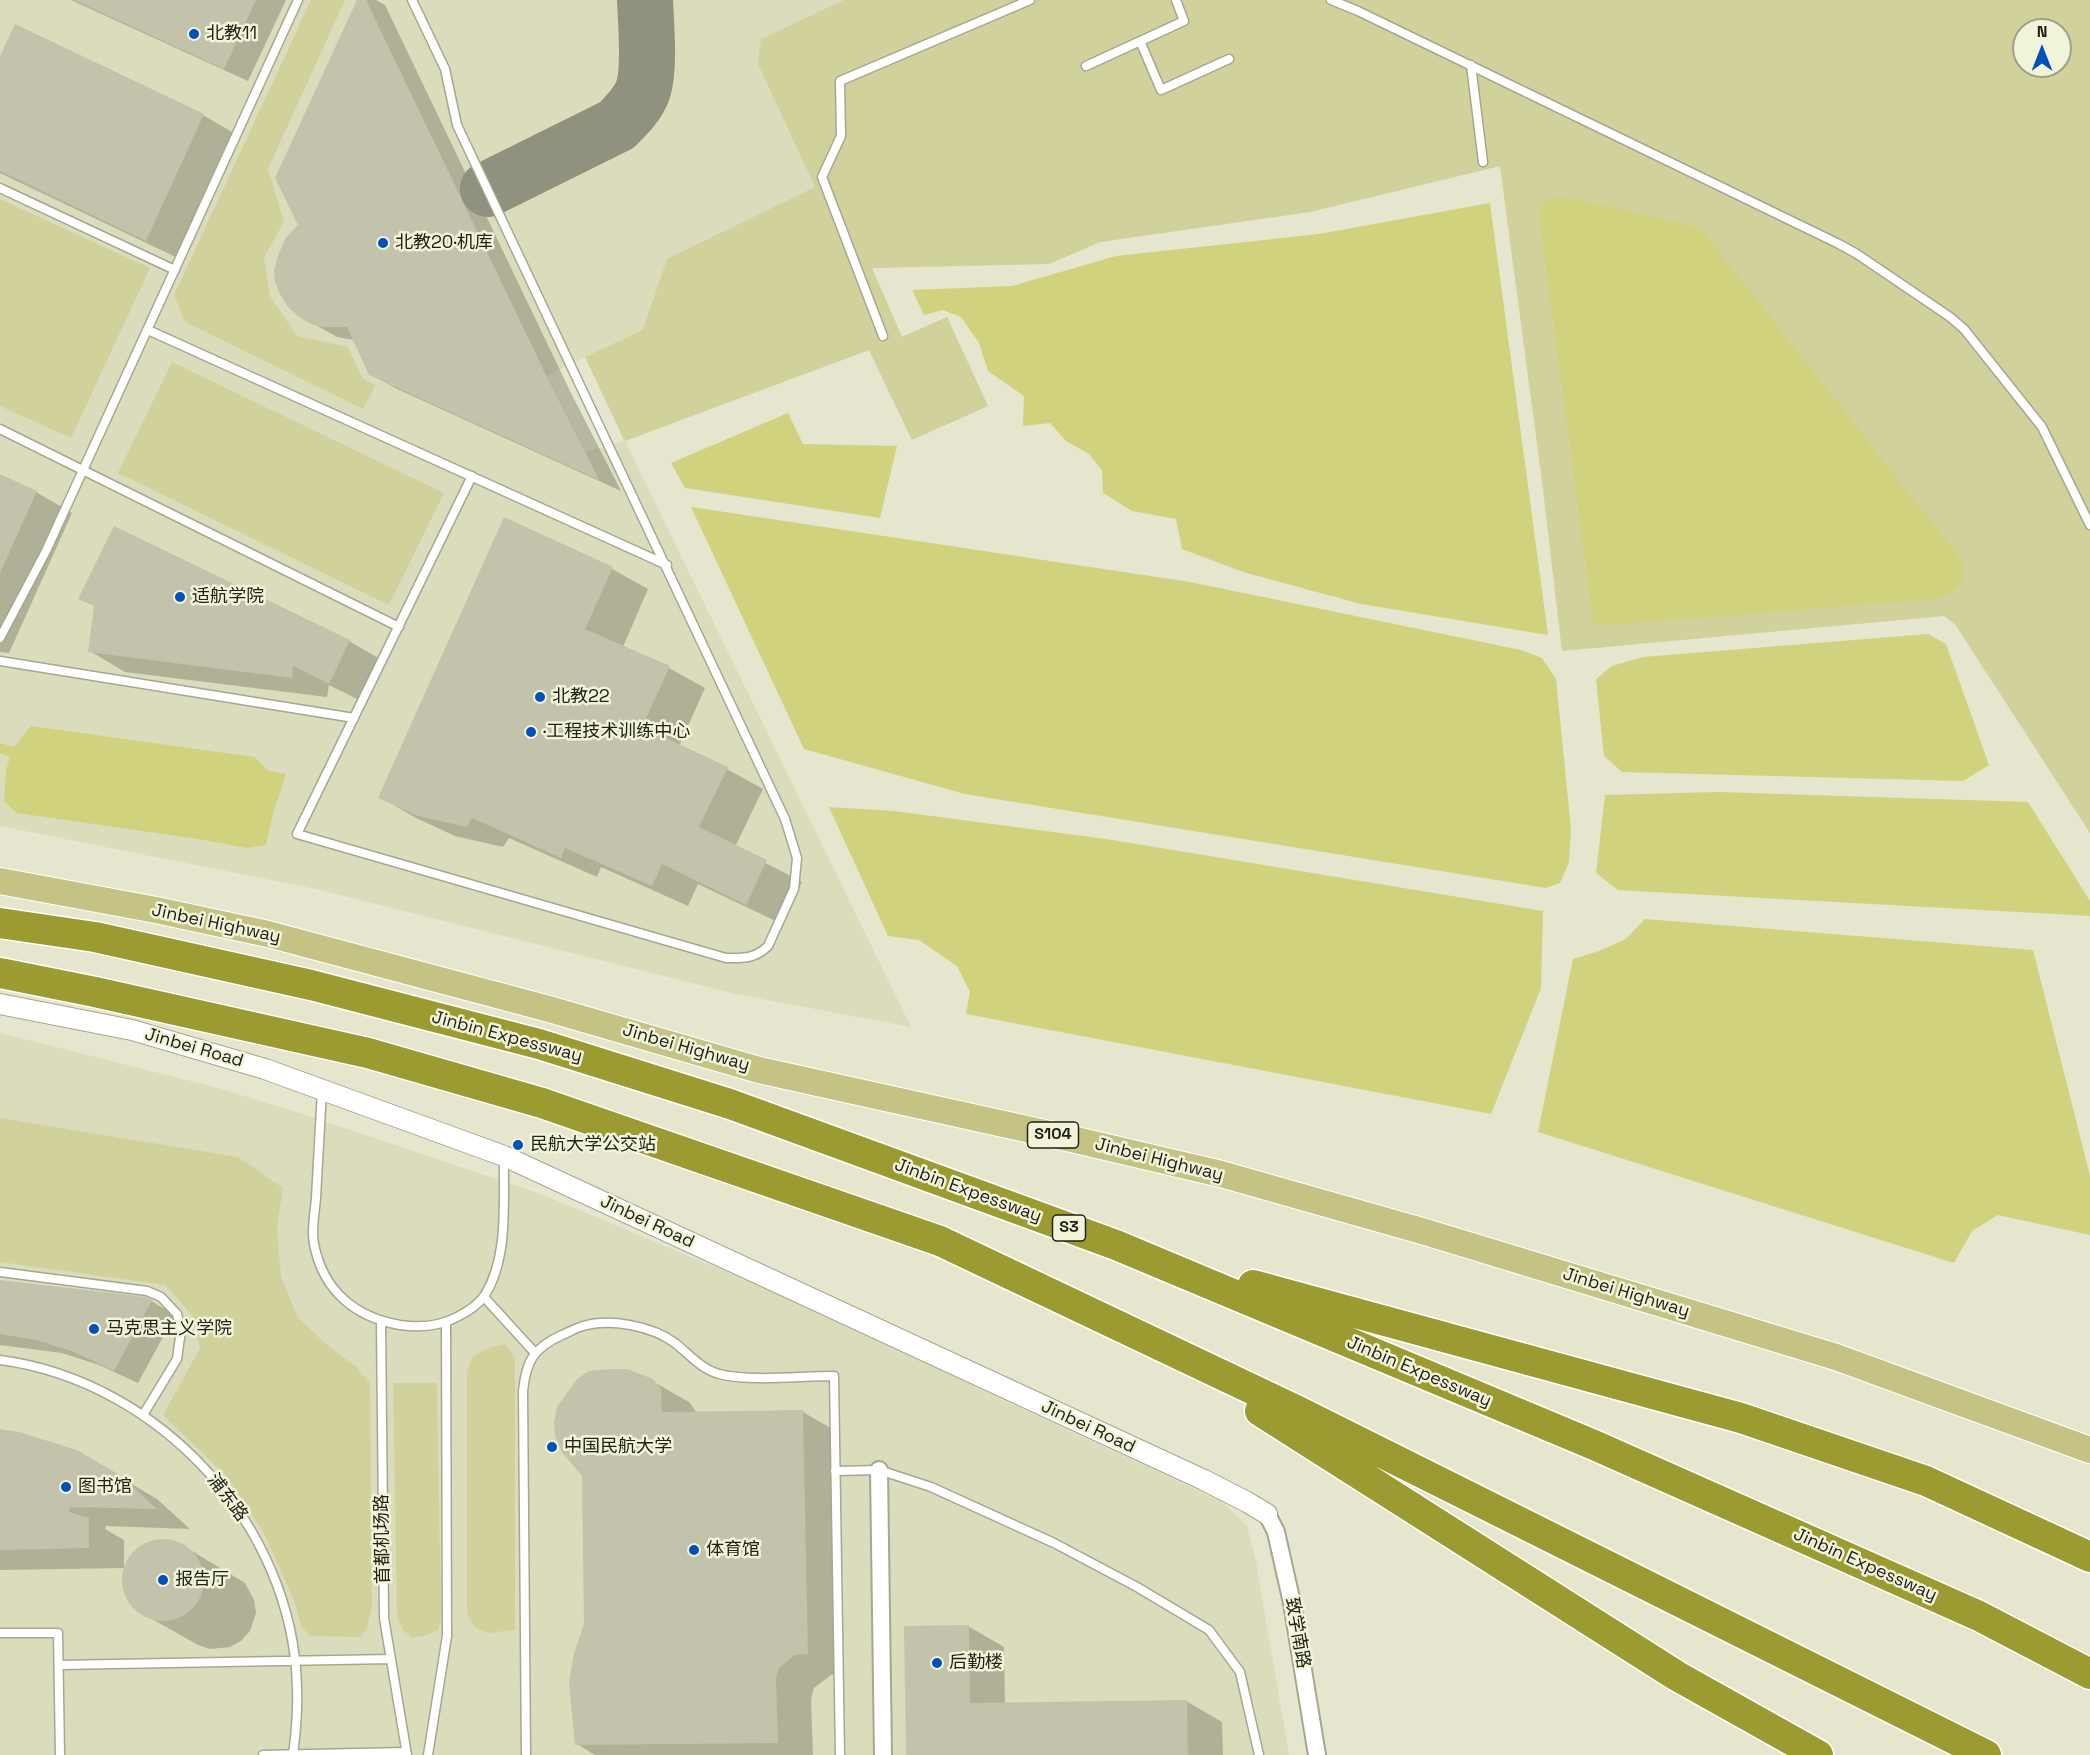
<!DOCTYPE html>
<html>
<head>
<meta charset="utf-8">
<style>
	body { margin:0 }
	#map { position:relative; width:2090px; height:1755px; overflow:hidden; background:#e5e6cd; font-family:"Space Grotesk",sans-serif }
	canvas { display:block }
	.north { position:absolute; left:2012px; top:18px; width:60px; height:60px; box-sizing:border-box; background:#f2f4da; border:2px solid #9ea08c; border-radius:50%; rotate:0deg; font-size:16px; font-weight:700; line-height:24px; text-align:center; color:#212118 }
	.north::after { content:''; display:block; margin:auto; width:21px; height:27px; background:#0051ba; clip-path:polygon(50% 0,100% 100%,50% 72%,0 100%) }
</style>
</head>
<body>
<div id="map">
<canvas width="2090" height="1755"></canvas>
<div class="north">N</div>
</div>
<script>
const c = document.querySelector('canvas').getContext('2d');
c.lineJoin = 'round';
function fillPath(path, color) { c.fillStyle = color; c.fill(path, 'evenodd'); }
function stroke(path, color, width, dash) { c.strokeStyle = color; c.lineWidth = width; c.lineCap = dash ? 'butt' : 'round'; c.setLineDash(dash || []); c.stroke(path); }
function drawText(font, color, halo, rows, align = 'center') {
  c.font = font + ' "Space Grotesk","Noto Sans SC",sans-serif'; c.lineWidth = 5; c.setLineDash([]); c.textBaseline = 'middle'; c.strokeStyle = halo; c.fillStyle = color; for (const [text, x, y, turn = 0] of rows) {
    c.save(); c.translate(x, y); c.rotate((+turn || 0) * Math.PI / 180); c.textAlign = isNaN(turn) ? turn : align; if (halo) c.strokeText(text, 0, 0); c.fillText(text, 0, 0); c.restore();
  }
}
fillPath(new Path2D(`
	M 0,0 L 2090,0 L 2090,833 L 1955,624 L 1944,616 L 1562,651 L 1542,481 L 1500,166 L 1310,212 L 1100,242 L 1049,264 L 872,268 L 902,337 L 947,317 L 988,406 L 912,440 L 869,350 L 625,441 L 911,1027 L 735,994 L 321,890 L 0,826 ZM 2024,30 L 2060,30 L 2060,66 L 2024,66 ZM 585,357 L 624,441 L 585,452 L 547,376 Z
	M 0,1033 L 214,1087 L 297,1112 L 541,1194 L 858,1327 L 986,1392 L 1223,1502 L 1247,1526 L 1256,1562 L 1289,1755 L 0,1755 Z`), '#dbdcbc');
fillPath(new Path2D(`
	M 311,0 L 345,0 L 268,169 L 284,222 L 264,257 L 270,296 L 297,336 L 348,347 L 362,378 L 376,385 L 363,409 L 185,322 L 174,295 Z
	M 844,0 L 2090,0 L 2090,833 L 1955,624 L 1944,616 L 1562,651 L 1542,481 L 1500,166 L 1310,212 L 1100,242 L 1049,264 L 872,268 L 902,337 L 947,317 L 988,406 L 912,440 L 869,350 L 625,441 L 585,357 L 643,330 L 667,259 L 815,187 L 758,64 L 761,39 ZM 2024,30 L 2060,30 L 2060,66 L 2024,66 Z
	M 0,199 L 150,268 L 71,438 L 0,406 Z
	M 172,362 L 444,493 L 389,605 L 118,473 Z
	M 0,1118 L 238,1157 L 283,1188 L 277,1226 L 281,1277 L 298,1318 L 325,1343 L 356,1367 L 370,1383 L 372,1606 L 367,1628 L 360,1637 L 309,1636 L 301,1625 L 294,1601 L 265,1535 L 229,1479 L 163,1415 L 200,1348 L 192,1315 L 165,1285 L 0,1262 Z
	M 505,1344 L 515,1358 L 515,1630 L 488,1633 L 474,1627 L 467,1613 L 467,1371 L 473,1356 L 491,1347 Z
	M 393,1383 L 437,1383 L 441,1616 L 438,1630 L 424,1636 L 412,1638 L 402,1629 L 397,1616 Z`), '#d1d29b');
fillPath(new Path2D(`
	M 1565,197 L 1693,226 L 1705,234 L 1960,558 C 1970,584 1958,590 1936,599 L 1594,626 L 1539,213 C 1545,199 1551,198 1565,197 Z
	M 1490,203 L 1548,635 L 1361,604 L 1243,572 L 1182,549 L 1176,519 L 1132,511 L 1103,493 L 1102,470 L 1089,454 L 1066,441 L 1050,423 L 1023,426 L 1024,396 L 988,371 L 979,343 L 961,317 L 943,310 L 924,315 L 912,290 L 1012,286 L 1116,256 L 1319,234 Z
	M 788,413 L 803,444 L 897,446 L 880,518 L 685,488 L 671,463 Z
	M 691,507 L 1190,582 L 1521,650 L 1542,658 L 1556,679 L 1571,829 L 1569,862 L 1560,883 L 1546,888 L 965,794 L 804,749 Z
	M 1928,634 L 1946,644 L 1989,765 L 1963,781 L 1622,772 L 1604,756 L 1596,679 L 1612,666 L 1643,657 Z
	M 31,726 L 254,757 L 269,771 L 286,774 L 273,813 L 266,845 L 247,848 L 198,839 L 17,813 L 4,801 L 6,771 L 10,757 L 0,753 L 0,743 L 14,747 Z
	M 1718,792 L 2028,802 L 2090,901 L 2090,916 L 1618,890 L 1596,873 L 1605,795 Z
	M 829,807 L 894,811 L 1106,839 L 1543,911 L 1541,988 L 1491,1114 L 966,1014 L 970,992 L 957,966 L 919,940 L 888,936 Z
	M 1645,919 L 2033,950 L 2090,1176 L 2090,1235 L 1998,1215 L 1972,1231 L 1954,1263 L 1538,1132 L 1573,959 L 1599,951 L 1626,939 Z`), '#d1d27d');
fillPath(new Path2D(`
	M 71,0 L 286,0 L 248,81 Z
	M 358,0 L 376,0 L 385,5 L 570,391 L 621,491 L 395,388 L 370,374 L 354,340 L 337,337 L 300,316 L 300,225 Z
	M 0,60 L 203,115 L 239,136 L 182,260 L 0,173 Z
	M 0,475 L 36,492 L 72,513 L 9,653 L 0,652 Z
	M 505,519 L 612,569 L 648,589 L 623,647 L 669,668 L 705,688 L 679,746 L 727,769 L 763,789 L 735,847 L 802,882 L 782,924 L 698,884 L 688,906 L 601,867 L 597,877 L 509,838 L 503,847 L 455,836 L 416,818 L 380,797 Z
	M 114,528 L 349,641 L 385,662 L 365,703 L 329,685 L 327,697 L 125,672 L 90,651 Z
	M 0,1282 L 151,1301 L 175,1315 L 138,1383 L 99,1365 L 62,1353 L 0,1345 Z
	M 652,1381 L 689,1402 L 697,1413 L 803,1412 L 839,1433 L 843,1674 L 831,1675 L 814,1688 L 811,1699 L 813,1755 L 595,1755 L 577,1744 L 586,1624 Z
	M 0,1431 L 76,1451 L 157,1499 L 190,1529 L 106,1526 L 105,1529 L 124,1540 L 124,1568 L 0,1570 Z
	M 163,1539 L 182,1545 L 245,1583 L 254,1600 L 256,1613 L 250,1631 L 241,1641 L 230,1647 L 210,1649 L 198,1645 L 145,1615 L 130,1602 L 125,1590 L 124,1577 L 130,1559 L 138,1549 L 150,1543 Z
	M 968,1626 L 1004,1647 L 1005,1704 L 1186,1701 L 1222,1722 L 1223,1755 L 907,1755 Z`), '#0003');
stroke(new Path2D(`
	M 488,189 L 617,125 C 627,115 638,104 643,90 C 650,69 646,24 645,0`), '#90917e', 56);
fillPath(new Path2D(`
	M 74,0 L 256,0 L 224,69 Z
	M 357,0 L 366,0 L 546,375 L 599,480 L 369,375 L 347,327 L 323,327 L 311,324 L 299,317 L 288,307 L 280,294 L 275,282 L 274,271 L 277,258 L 285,239 L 298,225 L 275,178 Z
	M 15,24 L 204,114 L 146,241 L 0,171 L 0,56 Z
	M 0,474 L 37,491 L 0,573 Z
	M 504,517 L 613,567 L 585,629 L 670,666 L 642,727 L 728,767 L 699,827 L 767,860 L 746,905 L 662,864 L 652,886 L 565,848 L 561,858 L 472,818 L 467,827 L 418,816 L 378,798 Z
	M 114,526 L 350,640 L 329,684 L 293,666 L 292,678 L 88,652 L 94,606 L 78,599 Z
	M 0,1280 L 146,1297 L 152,1300 L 114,1371 L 74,1352 L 36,1340 L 0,1334 Z
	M 611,1369 L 627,1369 L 653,1379 L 661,1389 L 662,1412 L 803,1410 L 808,1654 L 795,1655 L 779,1668 L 776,1678 L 778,1743 L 575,1745 L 569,1683 L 574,1653 L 584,1624 L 582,1476 L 562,1452 L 555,1436 L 554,1422 L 557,1407 L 577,1379 L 589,1371 Z
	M 0,1429 L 19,1432 L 77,1450 L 121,1476 L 157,1509 L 70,1507 L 69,1512 L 89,1518 L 89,1548 L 0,1550 Z
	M122 1580a41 41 0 1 1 82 0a41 41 0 1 1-82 0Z
	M 969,1625 L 970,1703 L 1187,1700 L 1188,1755 L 906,1755 L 904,1626 Z`), '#c2c3aa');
const service = new Path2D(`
	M 412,0 L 445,69 L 457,125 L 785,819 L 797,858 L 794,889 L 768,946 C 755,959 743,958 726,958 L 297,834 L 472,476
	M 1331,0 L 1358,11 L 1839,244 L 1857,254 L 1950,317 L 1964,329 L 2042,427 L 2090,525
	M 1140,41 L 1161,90 L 1229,59
	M 1471,65 L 1483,162
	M 1086,66 L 1184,21 L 1176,0
	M 0,188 L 175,270
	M 148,330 L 667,565
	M 883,336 L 822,177 L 841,136 L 840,81 L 1030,0
	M 0,429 L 399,627
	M 0,638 L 46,551 L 298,0
	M 0,661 L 354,718
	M 322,1090 C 320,1126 318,1162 316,1198 C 315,1212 311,1230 314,1244 C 323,1290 354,1317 400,1325 C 420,1328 438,1327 457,1317 C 467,1312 479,1304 485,1295 C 509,1256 503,1201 504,1157
	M 0,1272 L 147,1291 L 161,1297 L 177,1314 L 181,1330 L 177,1359 L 143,1415
	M 484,1297 L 535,1353
	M 381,1322 L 384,1618 L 407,1755
	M 0,1360 C 159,1381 293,1525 297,1687 C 298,1710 296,1732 293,1755
	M 835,1471 L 879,1470 L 931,1487 L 1054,1543 L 1137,1587 L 1209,1630 L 1240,1672 L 1259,1755
	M 0,1633 L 58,1633 L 60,1755
	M 59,1665 L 391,1659
	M 263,1755 L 406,1752
	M 428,1755 L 447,1636 L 446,1323
	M 526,1755 L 523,1391 C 526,1362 533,1348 562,1335 C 569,1332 576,1328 583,1326 C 610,1318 652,1326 675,1343 C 689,1354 701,1369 719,1374 C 752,1382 799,1376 834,1376 L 840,1755`);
const minor = new Path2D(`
	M 879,1470 L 883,1755
	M 1267,1514 L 1276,1532 L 1292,1603 L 1317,1755`);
const tertiary = new Path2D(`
	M 0,1004 L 132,1030 L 265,1069 L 504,1156 L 1204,1480 L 1247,1502 L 1267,1514`);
const primary = new Path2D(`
	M 0,881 L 156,910 L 268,934 L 549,1009 L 759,1070 L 1076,1140 L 1221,1174 L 1422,1231 L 1836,1357 L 2090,1450`);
const motorway = new Path2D(`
	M 0,923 L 95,937 L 311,985 L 539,1044 L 730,1104 L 1116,1245 L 1594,1445 L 1979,1616 L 2090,1674
	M 0,973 L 95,992 L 368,1053 L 542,1103 L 940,1241 L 1298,1411 L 1986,1755
	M 1253,1285 L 1741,1418 L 1926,1481 L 2090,1557
	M 1260,1411 L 1677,1676 L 1818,1755`);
stroke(service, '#a6a78f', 11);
stroke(minor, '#a6a78f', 20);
stroke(tertiary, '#a6a78f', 22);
stroke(primary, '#fff', 28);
stroke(motorway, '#fff', 33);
stroke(service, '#fff', 8);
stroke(minor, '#fff', 16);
stroke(tertiary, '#fff', 20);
stroke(primary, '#c4c383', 26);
stroke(motorway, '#9c9b31', 30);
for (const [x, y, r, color] of [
	[194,34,6,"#0051ba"],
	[383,243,6,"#0051ba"],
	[180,597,6,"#0051ba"],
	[540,697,6,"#0051ba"],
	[531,732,6,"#0051ba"],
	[518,1145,6,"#0051ba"],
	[94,1329,6,"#0051ba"],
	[552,1447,6,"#0051ba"],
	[66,1487,6,"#0051ba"],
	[694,1550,6,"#0051ba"],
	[163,1580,6,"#0051ba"],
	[937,1663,6,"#0051ba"]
]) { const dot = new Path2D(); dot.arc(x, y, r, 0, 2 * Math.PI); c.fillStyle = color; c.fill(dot); stroke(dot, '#f2f4da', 2); }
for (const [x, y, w] of [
	[1053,1135,51],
	[1069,1228,33]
]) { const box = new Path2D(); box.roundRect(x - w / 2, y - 13, w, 26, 4.5); c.fillStyle = '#f2f4da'; c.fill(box); stroke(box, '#212118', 1.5); }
drawText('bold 16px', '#212118', null, [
	["S104",1053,1135],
	["S3",1069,1228]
]);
drawText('18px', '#212118', '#f2f4da', [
	["北教11",206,34],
	["北教20·机库",395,243],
	["适航学院",192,597],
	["北教22",552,697],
	["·工程技术训练中心",543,732],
	["民航大学公交站",530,1145],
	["马克思主义学院",106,1329],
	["中国民航大学",564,1447],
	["图书馆",78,1487],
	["体育馆",706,1550],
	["报告厅",175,1580],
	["后勤楼",949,1663]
], 'left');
drawText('18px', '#212118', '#f2f4da', [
	["Jinbei Highway",216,924,12],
	["Jinbin Expessway",507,1037,15],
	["Jinbei Road",194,1048,16],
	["Jinbei Highway",686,1048,16],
	["Jinbei Highway",1159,1160,14],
	["Jinbin Expessway",968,1191,20],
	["Jinbei Road",647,1222,25],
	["Jinbei Highway",1626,1293,17],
	["Jinbin Expessway",1419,1372,23],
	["Jinbei Road",1088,1427,25],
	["浦东路",227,1498,53],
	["首都机场路",383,1539,-91],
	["Jinbin Expessway",1865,1565,24],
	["致学南路",1297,1633,80]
]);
</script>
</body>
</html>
